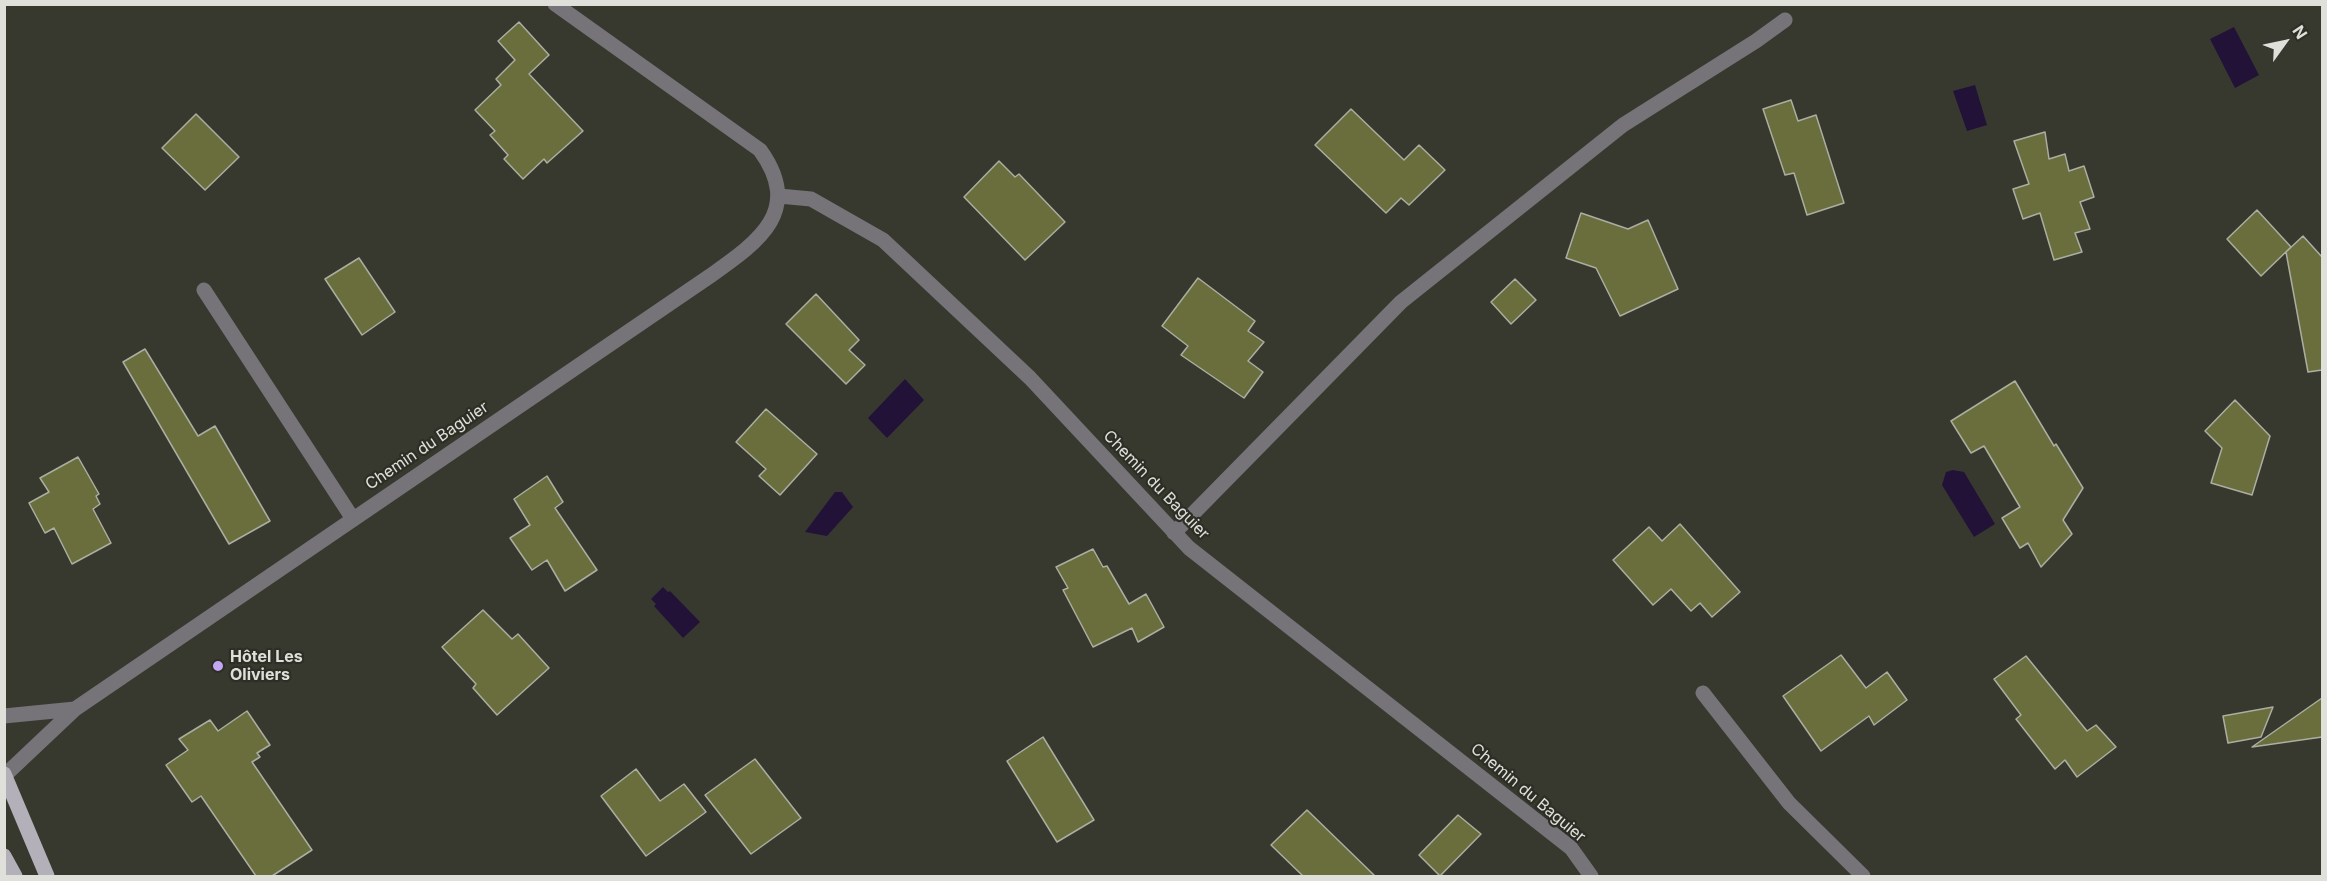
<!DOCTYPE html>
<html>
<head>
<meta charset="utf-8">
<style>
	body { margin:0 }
	#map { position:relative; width:2327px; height:881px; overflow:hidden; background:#37392f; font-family:Inter,sans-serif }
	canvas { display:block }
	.frame { position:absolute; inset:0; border:6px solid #dfe0da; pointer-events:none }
	.north { position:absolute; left:2255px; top:12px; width:60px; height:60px; -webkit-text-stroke:4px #2d2e25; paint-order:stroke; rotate:57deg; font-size:16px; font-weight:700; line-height:24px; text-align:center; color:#dfe0da }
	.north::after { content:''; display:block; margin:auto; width:21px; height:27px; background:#dfe0da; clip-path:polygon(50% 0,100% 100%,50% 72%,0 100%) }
</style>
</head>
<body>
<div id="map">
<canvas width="2327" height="881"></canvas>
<div class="frame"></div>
<div class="north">N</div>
</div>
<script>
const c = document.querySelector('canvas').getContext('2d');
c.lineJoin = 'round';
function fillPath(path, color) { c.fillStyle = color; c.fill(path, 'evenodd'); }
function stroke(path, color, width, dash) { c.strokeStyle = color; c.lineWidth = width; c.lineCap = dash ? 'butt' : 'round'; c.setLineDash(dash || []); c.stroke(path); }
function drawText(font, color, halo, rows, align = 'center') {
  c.font = font + ' Inter,sans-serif'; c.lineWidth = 4.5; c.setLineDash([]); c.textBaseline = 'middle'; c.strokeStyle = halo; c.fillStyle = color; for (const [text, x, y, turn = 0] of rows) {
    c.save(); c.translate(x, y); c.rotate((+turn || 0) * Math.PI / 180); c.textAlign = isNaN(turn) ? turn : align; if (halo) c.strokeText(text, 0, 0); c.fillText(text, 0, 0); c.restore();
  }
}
fillPath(new Path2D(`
	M 2234,27 L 2259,75 L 2235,88 L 2210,39 Z
	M 1975,85 L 1987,125 L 1967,131 L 1953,91 Z
	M 905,379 L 924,400 L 887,438 L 868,418 Z
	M 1953,470 L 1964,472 L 1995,524 L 1974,537 L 1942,485 L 1946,472 Z
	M 835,492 L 842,492 L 853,507 L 827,536 L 805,532 Z
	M 663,587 L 668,592 L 670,591 L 700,622 L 683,638 L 654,606 L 656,604 L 651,599 Z`), '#221238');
const building = new Path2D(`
	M 519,22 L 549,55 L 529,74 L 583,131 L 547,163 L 544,159 L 523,179 L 504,159 L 508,155 L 490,135 L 495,131 L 475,110 L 501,85 L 496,79 L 515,60 L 498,41 Z
	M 1791,100 L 1798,121 L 1816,115 L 1844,203 L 1807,215 L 1794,173 L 1785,175 L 1763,109 Z
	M 1351,109 L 1404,160 L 1419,145 L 1445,170 L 1409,205 L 1401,198 L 1386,213 L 1315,145 Z
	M 196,114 L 239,157 L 205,190 L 162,148 Z
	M 2045,132 L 2049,159 L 2065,154 L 2069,171 L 2084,166 L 2094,197 L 2080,202 L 2090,229 L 2075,233 L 2082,252 L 2054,260 L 2040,213 L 2023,219 L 2013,189 L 2029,184 L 2014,141 Z
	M 999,161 L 1015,177 L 1019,174 L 1065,222 L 1025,260 L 964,197 Z
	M 2257,210 L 2291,247 L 2261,276 L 2227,239 Z
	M 1581,213 L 1628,229 L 1648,220 L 1678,289 L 1620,316 L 1596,268 L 1566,258 Z
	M 2303,236 L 2322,257 L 2322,370 L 2308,372 L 2286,252 Z
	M 359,258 L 395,312 L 362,335 L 325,279 Z
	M 1198,278 L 1255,321 L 1248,331 L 1264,342 L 1248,361 L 1263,372 L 1244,398 L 1181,355 L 1188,346 L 1162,326 Z
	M 1515,279 L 1536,300 L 1511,324 L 1491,302 Z
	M 816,294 L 859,340 L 849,350 L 865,365 L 846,384 L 786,324 Z
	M 145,349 L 198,436 L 215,426 L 270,521 L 229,544 L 123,362 Z
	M 2015,381 L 2054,446 L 2056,444 L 2083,488 L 2063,520 L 2072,534 L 2041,567 L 2028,543 L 2020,548 L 2002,518 L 2020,507 L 1984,446 L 1971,453 L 1951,421 Z
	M 2235,400 L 2270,436 L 2252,495 L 2211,483 L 2222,448 L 2205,431 Z
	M 766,409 L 817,454 L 780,495 L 759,476 L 766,469 L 736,442 Z
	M 78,457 L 99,494 L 96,496 L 100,504 L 93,509 L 111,543 L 72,564 L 54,528 L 45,533 L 29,503 L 49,492 L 40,478 Z
	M 547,476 L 563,502 L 555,508 L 597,570 L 565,591 L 547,560 L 532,570 L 510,538 L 530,525 L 514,499 Z
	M 1680,524 L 1740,592 L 1712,617 L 1700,603 L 1691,611 L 1671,589 L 1653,605 L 1613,560 L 1649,527 L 1662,541 Z
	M 1093,549 L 1103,567 L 1107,566 L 1129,604 L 1146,594 L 1164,627 L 1138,642 L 1132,628 L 1093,647 L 1063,590 L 1068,588 L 1056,567 Z
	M 483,610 L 512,639 L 518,634 L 549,668 L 497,715 L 473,688 L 476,684 L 442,647 Z
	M 1841,655 L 1866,688 L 1887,672 L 1907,700 L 1874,725 L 1869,716 L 1821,751 L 1783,696 Z
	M 2026,656 L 2087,731 L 2096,725 L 2116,747 L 2077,777 L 2065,760 L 2055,769 L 2016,719 L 2021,715 L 1994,679 Z
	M 2322,698 L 2322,737 L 2252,747 Z
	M 2273,707 L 2261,737 L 2228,743 L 2223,716 Z
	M 247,711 L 270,745 L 257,753 L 260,757 L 252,762 L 312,850 L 272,876 L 256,876 L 201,796 L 192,802 L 166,765 L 188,750 L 179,739 L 210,720 L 218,731 Z
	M 1043,737 L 1094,820 L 1057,842 L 1007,761 Z
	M 755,759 L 801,818 L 751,854 L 705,795 Z
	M 636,769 L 660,801 L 684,784 L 706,812 L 646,856 L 601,796 Z
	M 1307,810 L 1375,876 L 1303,876 L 1271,845 Z
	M 1458,815 L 1481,834 L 1440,876 L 1419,855 Z`);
fillPath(building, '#696e3c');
stroke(building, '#acaea2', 1.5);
stroke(new Path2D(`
	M 779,196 L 811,199 L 883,240 L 1030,378 L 1189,548 L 1571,848 L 1591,876
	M 204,290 L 353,519
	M 1174,533 L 1401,302 L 1623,125 L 1756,41 L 1785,20
	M 1703,693 L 1789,803 L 1863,876
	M 4,716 L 75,709
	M 4,776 L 75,709 L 710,276 C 758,242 804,211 760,150 L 555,4`), '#767479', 15);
stroke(new Path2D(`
	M 4,774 L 47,876
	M 4,856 L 15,876`), '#b3b0b9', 15);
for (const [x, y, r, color] of [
	[218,666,6,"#c3a7f2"]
]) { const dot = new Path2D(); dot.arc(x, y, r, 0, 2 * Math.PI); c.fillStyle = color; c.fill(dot); stroke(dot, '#2d2e25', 2); }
drawText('16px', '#dfe0da', '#2d2e25', [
	["Chemin du Baguier",427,446,-34],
	["Chemin du Baguier",1156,485,46],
	["Chemin du Baguier",1528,793,40]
]);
drawText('bold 16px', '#dfe0da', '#2d2e25', [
	["Hôtel Les",230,657],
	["Oliviers",230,675]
], 'left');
</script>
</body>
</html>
